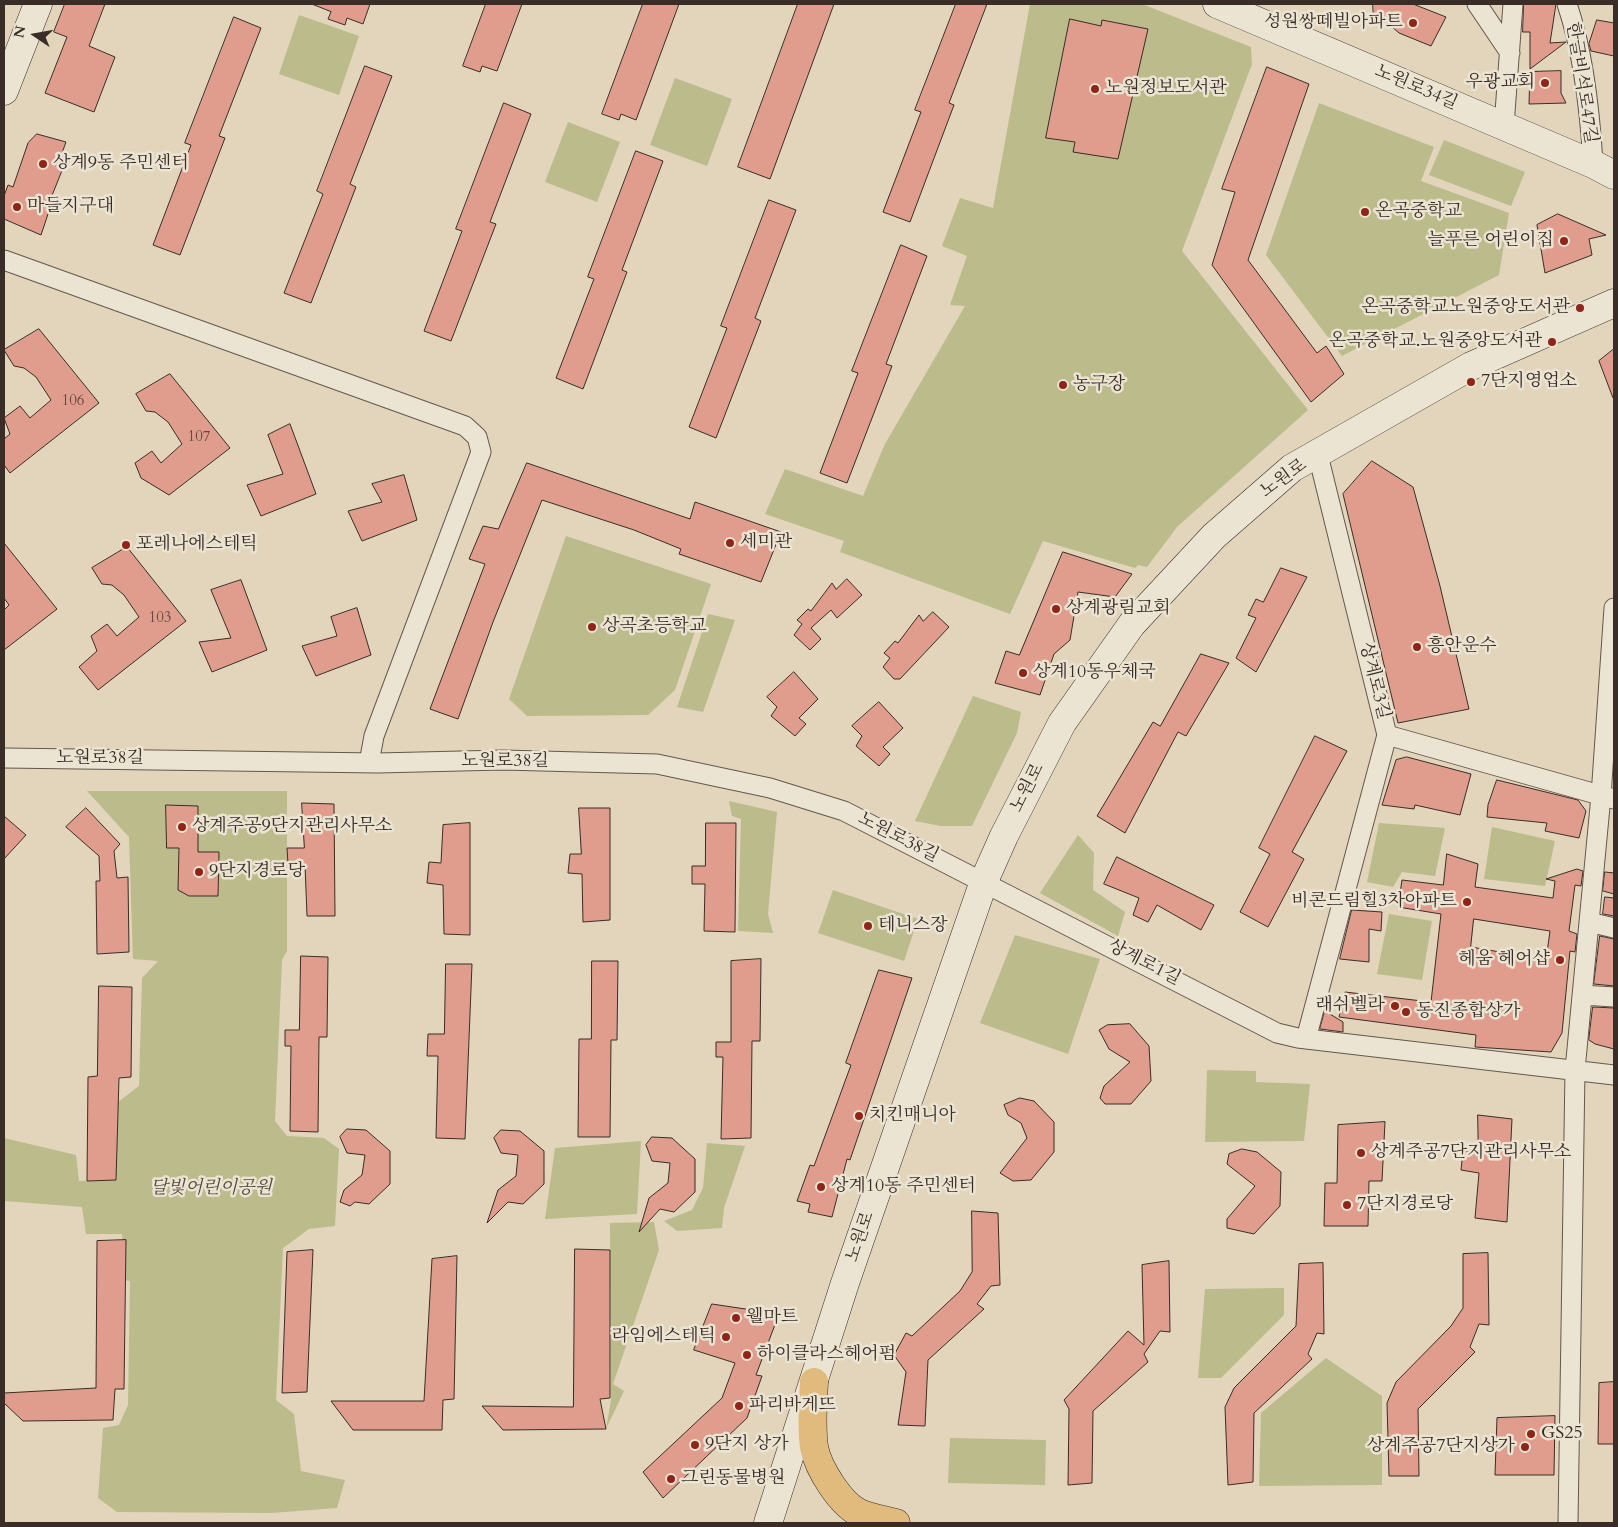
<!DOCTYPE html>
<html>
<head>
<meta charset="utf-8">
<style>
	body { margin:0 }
	#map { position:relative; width:1618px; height:1527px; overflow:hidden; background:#e2d5bb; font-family:Cardo,serif }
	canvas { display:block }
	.frame { position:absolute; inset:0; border:5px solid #3a2d28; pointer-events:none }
	.north { position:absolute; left:10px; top:10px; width:50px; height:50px; -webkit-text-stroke:4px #ece4d3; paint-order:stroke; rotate:282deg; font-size:14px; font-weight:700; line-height:20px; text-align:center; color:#3a2d28 }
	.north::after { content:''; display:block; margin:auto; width:18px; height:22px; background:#3a2d28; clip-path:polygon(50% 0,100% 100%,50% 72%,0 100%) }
</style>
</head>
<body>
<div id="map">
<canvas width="1618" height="1527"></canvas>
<div class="frame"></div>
<div class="north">N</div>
</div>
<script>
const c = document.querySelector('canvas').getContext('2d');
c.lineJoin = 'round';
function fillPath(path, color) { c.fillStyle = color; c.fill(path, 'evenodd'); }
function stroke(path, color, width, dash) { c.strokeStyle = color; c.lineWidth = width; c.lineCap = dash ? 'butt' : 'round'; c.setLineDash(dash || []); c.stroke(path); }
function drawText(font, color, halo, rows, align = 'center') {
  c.font = font + ' Cardo,"Noto Serif KR",serif'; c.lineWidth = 5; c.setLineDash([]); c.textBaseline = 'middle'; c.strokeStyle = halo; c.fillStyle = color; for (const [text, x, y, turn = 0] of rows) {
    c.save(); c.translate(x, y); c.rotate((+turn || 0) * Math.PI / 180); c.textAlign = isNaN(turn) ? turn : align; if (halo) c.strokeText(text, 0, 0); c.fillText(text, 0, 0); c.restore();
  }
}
fillPath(new Path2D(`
	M 1030,4 L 1142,4 L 1251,47 L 1252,64 L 1182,251 L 1308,410 L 1177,527 L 1147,567 L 1138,565 L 1135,568 L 1043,541 L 1010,614 L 840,552 L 844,541 L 765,514 L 785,469 L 863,496 L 885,444 L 965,306 L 950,305 L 967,256 L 942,246 L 960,198 L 993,208 Z
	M 299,15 L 359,36 L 339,95 L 279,74 Z
	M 675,78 L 732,99 L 707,166 L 650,145 Z
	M 1319,103 L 1434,147 L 1421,181 L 1509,213 L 1499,275 L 1342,356 L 1266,255 Z
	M 568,122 L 620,142 L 597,202 L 545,182 Z
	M 1444,140 L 1525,172 L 1511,206 L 1429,175 Z
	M 566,536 L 711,584 L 675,690 L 648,715 L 527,716 L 509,699 Z
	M 708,614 L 735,620 L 703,712 L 677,707 Z
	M 973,696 L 1021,712 L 1017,733 L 972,826 L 941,826 L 915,821 Z
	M 87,791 L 287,791 L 287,951 L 282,960 L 275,1121 L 287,1136 L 324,1138 L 339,1149 L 335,1226 L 309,1229 L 283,1248 L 276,1400 L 294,1414 L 301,1471 L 345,1480 L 337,1508 L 271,1513 L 117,1512 L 98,1498 L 103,1428 L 119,1425 L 128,1405 L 130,1281 L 123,1280 L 122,1234 L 86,1234 L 82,1207 L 4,1201 L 4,1138 L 76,1155 L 79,1181 L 116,1180 L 118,1102 L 139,1086 L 142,978 L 158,961 L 133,959 L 129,837 Z
	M 729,801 L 777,812 L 768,914 L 773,933 L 738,931 L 741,819 L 732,816 Z
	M 1379,823 L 1445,828 L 1435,876 L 1402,872 L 1393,887 L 1367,882 Z
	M 1492,827 L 1555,841 L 1545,886 L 1484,879 Z
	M 1078,835 L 1094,853 L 1093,890 L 1125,912 L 1118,936 L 1040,893 Z
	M 833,890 L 918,919 L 904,961 L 818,933 Z
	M 1389,914 L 1432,921 L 1422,980 L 1377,974 Z
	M 1015,935 L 1100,959 L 1068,1054 L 980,1023 Z
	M 1207,1070 L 1256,1071 L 1256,1082 L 1310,1084 L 1304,1141 L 1205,1142 Z
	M 641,1141 L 637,1214 L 545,1219 L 555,1148 Z
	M 707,1143 L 745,1146 L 724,1208 L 722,1228 L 677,1231 L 664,1221 L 692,1210 L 703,1188 Z
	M 654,1222 L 659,1250 L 613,1384 L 624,1391 L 606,1429 L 611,1400 L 610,1223 Z
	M 1284,1288 L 1284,1315 L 1221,1378 L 1198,1378 L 1205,1289 Z
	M 1326,1358 L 1382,1396 L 1382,1485 L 1259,1486 L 1261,1413 Z
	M 950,1438 L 1046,1440 L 1045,1485 L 948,1483 Z`), '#bbbb8b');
const building = new Path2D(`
	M 65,4 L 105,4 L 89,46 L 115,57 L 94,112 L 45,93 L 67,37 L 54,32 Z
	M 312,4 L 370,4 L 363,24 L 347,18 L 345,25 L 328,19 L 331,12 Z
	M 486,4 L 522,4 L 497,71 L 482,66 L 480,72 L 463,66 Z
	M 643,4 L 679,4 L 636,120 L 621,114 L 619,120 L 602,114 Z
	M 798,4 L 834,4 L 770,179 L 738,167 Z
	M 956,4 L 987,4 L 949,103 L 954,105 L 910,222 L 883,212 L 921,112 L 915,110 Z
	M 1373,4 L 1413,4 L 1446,17 L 1431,46 L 1399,33 L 1390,25 L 1374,20 Z
	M 1524,4 L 1556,4 L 1550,43 L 1566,42 L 1530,69 L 1530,32 L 1523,32 Z
	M 234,17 L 261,28 L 219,136 L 225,138 L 180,255 L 153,245 L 191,145 L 185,143 Z
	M 1070,19 L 1101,26 L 1102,20 L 1148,29 L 1118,159 L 1073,152 L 1075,142 L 1046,138 Z
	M 1597,20 L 1614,23 L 1614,56 L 1591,51 L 1589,44 Z
	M 365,66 L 392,76 L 350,184 L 356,187 L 311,303 L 284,293 L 323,194 L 317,191 Z
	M 1267,67 L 1309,84 L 1248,260 L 1317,353 L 1326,346 L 1344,374 L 1311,402 L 1212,265 L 1235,192 L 1222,189 Z
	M 1561,71 L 1561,93 L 1566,103 L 1529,104 L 1530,72 Z
	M 504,103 L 531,114 L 490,222 L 496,224 L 451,341 L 424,331 L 462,231 L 456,229 Z
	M 37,134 L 66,142 L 62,153 L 67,158 L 51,198 L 53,199 L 41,235 L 4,219 L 4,196 L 8,185 L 13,187 L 28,143 Z
	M 636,151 L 663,161 L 622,270 L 627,272 L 583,389 L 556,378 L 594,279 L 588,277 Z
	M 769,200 L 796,210 L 755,318 L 761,321 L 716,438 L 689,427 L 727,328 L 721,326 Z
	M 1558,214 L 1606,235 L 1589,239 L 1592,255 L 1545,273 L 1537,225 Z
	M 901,245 L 927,256 L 886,364 L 892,366 L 847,483 L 820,473 L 858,373 L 852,371 Z
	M 39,329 L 99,403 L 10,473 L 4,465 L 4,439 L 10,434 L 4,418 L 20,406 L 30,418 L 51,400 L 36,377 L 24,368 L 14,366 L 4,350 Z
	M 1614,349 L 1614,398 L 1613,398 L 1599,361 Z
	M 170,374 L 230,448 L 169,495 L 141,478 L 135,463 L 152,451 L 161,463 L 182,444 L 168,422 L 155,412 L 146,411 L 136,394 Z
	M 290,424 L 316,494 L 261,516 L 247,485 L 283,474 L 268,435 Z
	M 1372,461 L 1413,487 L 1440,586 L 1469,709 L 1398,723 L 1343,494 Z
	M 527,463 L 690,519 L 695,502 L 781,532 L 761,582 L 679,554 L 681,549 L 634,530 L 542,500 L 493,622 L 458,719 L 430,709 L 485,564 L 469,559 L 483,526 L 498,529 Z
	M 404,475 L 417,520 L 362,541 L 348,511 L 382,502 L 372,484 Z
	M 4,543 L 57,609 L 4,650 L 4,610 L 9,605 L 4,598 Z
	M 127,547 L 186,621 L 98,690 L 79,667 L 97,651 L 91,636 L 107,624 L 117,636 L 139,617 L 124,595 L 112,585 L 102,584 L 92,568 Z
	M 1063,552 L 1132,574 L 1115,597 L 1078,592 L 1070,640 L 1054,654 L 1040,695 L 995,683 L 1006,651 L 1019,655 Z
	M 1281,568 L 1307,577 L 1256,672 L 1236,658 L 1256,618 L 1248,615 L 1256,599 L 1263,602 Z
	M 847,579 L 862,595 L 837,618 L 831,610 L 811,628 L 821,639 L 810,650 L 794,635 L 802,624 L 797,620 L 808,609 L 811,611 L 832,583 L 836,589 Z
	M 241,580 L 267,650 L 212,672 L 199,642 L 231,638 L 211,590 Z
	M 357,608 L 371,655 L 316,676 L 302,646 L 337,636 L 331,617 Z
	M 933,612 L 949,627 L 900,679 L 894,679 L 883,667 L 890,658 L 884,653 L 895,641 L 898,643 L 919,615 L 923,621 Z
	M 1201,654 L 1229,663 L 1186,736 L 1178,732 L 1125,833 L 1097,816 L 1153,722 L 1160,726 Z
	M 794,672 L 818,699 L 799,718 L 806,724 L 795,736 L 771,716 L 777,707 L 767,697 Z
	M 879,702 L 903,728 L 883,747 L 890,754 L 879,766 L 856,746 L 862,736 L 852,726 Z
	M 1315,736 L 1347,751 L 1292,852 L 1304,859 L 1268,927 L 1240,912 L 1270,854 L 1259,848 Z
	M 1407,757 L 1471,774 L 1460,815 L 1415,805 L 1414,809 L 1382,805 L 1396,760 Z
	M 1497,780 L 1578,800 L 1586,811 L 1579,838 L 1545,831 L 1547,823 L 1487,817 L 1488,805 Z
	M 302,803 L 334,804 L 335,916 L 307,916 L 305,865 L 288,864 L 287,848 L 304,848 Z
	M 166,805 L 198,806 L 198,852 L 219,852 L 218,896 L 189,896 L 178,890 L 179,848 L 167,848 Z
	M 86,808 L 120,844 L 114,851 L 117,878 L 128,877 L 129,952 L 97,954 L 96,881 L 100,881 L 99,856 L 66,827 Z
	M 579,808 L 610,808 L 610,920 L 583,922 L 582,874 L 568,873 L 570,854 L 581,854 Z
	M 4,816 L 26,835 L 4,859 Z
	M 470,823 L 470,935 L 444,934 L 443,885 L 427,883 L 429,862 L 441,863 L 443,825 Z
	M 706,823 L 736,823 L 735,932 L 704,931 L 705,884 L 692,884 L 692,866 L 705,866 Z
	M 1447,854 L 1478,864 L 1475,887 L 1553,898 L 1555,881 L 1546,879 L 1577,869 L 1583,871 L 1581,886 L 1575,885 L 1569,931 L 1577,934 L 1575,952 L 1570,951 L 1562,1033 L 1551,1052 L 1475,1047 L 1476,1035 L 1339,1017 L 1345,992 L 1431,1002 L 1441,914 L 1398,907 L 1402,880 L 1443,885 ZM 1474,919 L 1550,931 L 1546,960 L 1471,947 Z
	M 1117,857 L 1214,905 L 1201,930 L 1157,905 L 1148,922 L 1133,915 L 1139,898 L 1104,884 Z
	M 1605,872 L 1614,873 L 1614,894 L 1603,891 Z
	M 1605,897 L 1614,898 L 1614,916 L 1603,914 Z
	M 1352,910 L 1382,912 L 1381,931 L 1369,929 L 1369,962 L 1340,959 Z
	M 1600,936 L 1614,939 L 1614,986 L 1594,984 Z
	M 301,956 L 328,957 L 327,1037 L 319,1037 L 318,1132 L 290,1131 L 291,1046 L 285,1046 L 285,1030 L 299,1030 Z
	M 761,959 L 760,1041 L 752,1041 L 751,1138 L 721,1139 L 723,1057 L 716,1057 L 716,1042 L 731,1042 L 731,961 Z
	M 592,961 L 618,961 L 617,1040 L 611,1040 L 610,1137 L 578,1137 L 579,1039 L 591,1039 Z
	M 446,964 L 472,964 L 465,1139 L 436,1138 L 438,1056 L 427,1056 L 428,1034 L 444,1034 Z
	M 879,970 L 912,978 L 850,1160 L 847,1159 L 832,1217 L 808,1212 L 810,1204 L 797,1201 L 810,1165 L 814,1166 L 851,1065 L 846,1063 Z
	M 99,986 L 132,987 L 131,1077 L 119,1078 L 116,1180 L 87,1181 L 88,1077 L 97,1076 Z
	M 1593,1007 L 1614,1008 L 1614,1049 L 1595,1044 L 1589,1040 Z
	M 1325,1011 L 1343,1022 L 1343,1032 L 1320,1029 Z
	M 1130,1024 L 1149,1046 L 1151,1081 L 1131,1104 L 1105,1104 L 1100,1098 L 1104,1086 L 1130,1062 L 1109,1049 L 1099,1030 L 1107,1025 Z
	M 1020,1098 L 1034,1101 L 1054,1122 L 1054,1152 L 1031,1180 L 1013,1181 L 1000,1173 L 1027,1138 L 1021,1123 L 1008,1115 L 1004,1105 Z
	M 1478,1115 L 1512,1119 L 1507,1222 L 1475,1218 L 1479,1173 L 1461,1170 L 1463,1151 L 1478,1153 Z
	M 1385,1122 L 1382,1181 L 1369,1181 L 1368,1226 L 1324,1226 L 1325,1183 L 1337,1183 L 1338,1125 Z
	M 347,1129 L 366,1130 L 390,1151 L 390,1184 L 369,1204 L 355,1202 L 350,1206 L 340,1202 L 344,1190 L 362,1175 L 365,1155 L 347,1153 L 340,1137 Z
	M 501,1130 L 520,1131 L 544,1151 L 544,1184 L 523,1204 L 508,1202 L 487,1223 L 498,1190 L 516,1176 L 518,1155 L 501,1153 L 494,1138 Z
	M 652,1137 L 672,1138 L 695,1159 L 695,1192 L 674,1212 L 660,1209 L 639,1232 L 649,1198 L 668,1183 L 670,1163 L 652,1161 L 646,1145 Z
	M 1242,1149 L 1257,1152 L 1281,1172 L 1280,1206 L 1254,1234 L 1227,1228 L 1227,1219 L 1255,1186 L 1227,1164 L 1229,1154 Z
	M 972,1211 L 998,1213 L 1000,1285 L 991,1286 L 977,1304 L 984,1309 L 928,1360 L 925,1426 L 898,1425 L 906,1372 L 894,1355 L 906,1333 L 912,1336 L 960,1291 L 972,1272 Z
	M 126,1240 L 124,1389 L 115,1389 L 113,1420 L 23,1421 L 4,1403 L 4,1393 L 96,1388 L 97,1241 Z
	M 575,1249 L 610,1250 L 610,1398 L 600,1399 L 606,1429 L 503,1430 L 482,1406 L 573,1407 Z
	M 313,1250 L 307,1392 L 282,1393 L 287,1252 Z
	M 1488,1253 L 1489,1325 L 1479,1324 L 1470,1347 L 1475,1352 L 1418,1409 L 1419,1476 L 1389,1476 L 1387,1403 L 1396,1382 L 1451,1326 L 1463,1308 L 1463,1254 Z
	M 457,1256 L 454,1399 L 443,1400 L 442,1430 L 353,1430 L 331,1401 L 424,1401 L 432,1259 Z
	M 1169,1261 L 1170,1332 L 1160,1331 L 1144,1354 L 1148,1362 L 1093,1411 L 1092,1483 L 1068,1485 L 1069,1409 L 1064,1400 L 1128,1331 L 1144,1345 L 1142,1265 Z
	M 1323,1263 L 1324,1334 L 1317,1333 L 1308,1354 L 1312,1359 L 1254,1413 L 1253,1482 L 1228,1485 L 1225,1407 L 1234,1388 L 1296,1326 L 1299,1264 Z
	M 712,1304 L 779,1314 L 756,1375 L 762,1376 L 747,1418 L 663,1498 L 643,1472 L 722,1398 L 735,1363 L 694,1350 Z
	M 1614,1382 L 1614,1444 L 1598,1444 L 1599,1383 Z
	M 1555,1416 L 1554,1475 L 1495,1475 L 1497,1418 Z`);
fillPath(building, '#e09c8c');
stroke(building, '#3a2d28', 1);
const street = new Path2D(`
	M 1477,4 L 1510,53
	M 1567,4 C 1584,54 1590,111 1593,164
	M 1504,126 L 1513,4
	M 4,260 L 465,426 L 477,437 L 481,452 L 374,736 L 369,763
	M 1387,735 L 1614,799
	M 4,758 L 378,763 L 503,760 L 657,764 L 770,788 L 844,811 L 1277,1033 L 1298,1038 L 1614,1075
	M 1589,922 L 1614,928
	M 1582,995 L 1614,997
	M 1306,1039 L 1387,735 L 1318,455
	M 1568,1523 L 1575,1070 L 1601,796 L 1614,608`);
const secondary = new Path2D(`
	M 1217,4 L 1593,164 L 1614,175
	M 4,91 L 38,4
	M 768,1523 L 845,1283 L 984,881 L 1004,836 L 1062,723 L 1132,624 L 1214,536 L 1292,468 L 1471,366 L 1614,303`);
const primary = new Path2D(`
	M 814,1382 C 813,1403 811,1426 814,1447 C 818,1468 841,1506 862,1514 C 873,1518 885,1520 896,1523`);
stroke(street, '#64574d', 21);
stroke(secondary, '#3a2d28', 29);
stroke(primary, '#3a2d28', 29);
stroke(street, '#ece4d3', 19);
stroke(secondary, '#ece4d3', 28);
stroke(primary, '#e1ba7e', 28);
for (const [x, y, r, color] of [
	[1413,23,5,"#8f2418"],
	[1545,83,5,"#8f2418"],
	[1095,89,5,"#8f2418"],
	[43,164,5,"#8f2418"],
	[17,207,5,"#8f2418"],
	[1365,212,5,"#8f2418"],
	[1564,241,5,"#8f2418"],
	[1580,308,5,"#8f2418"],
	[1552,342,5,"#8f2418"],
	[1471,382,5,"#8f2418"],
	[1063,385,5,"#8f2418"],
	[730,543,5,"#8f2418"],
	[126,545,5,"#8f2418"],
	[1056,609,5,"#8f2418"],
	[592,627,5,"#8f2418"],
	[1417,647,5,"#8f2418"],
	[1023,673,5,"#8f2418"],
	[182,827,5,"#8f2418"],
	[199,872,5,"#8f2418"],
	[1467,902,5,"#8f2418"],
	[868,926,5,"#8f2418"],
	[1560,960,5,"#8f2418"],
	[1395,1006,5,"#8f2418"],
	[1406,1012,5,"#8f2418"],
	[859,1116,5,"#8f2418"],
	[1361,1153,5,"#8f2418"],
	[821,1187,5,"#8f2418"],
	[1347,1205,5,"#8f2418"],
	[736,1318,5,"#8f2418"],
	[726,1337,5,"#8f2418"],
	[747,1355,5,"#8f2418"],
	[739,1406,5,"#8f2418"],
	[1531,1434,5,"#8f2418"],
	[695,1445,5,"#8f2418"],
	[1525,1447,5,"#8f2418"],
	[671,1479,5,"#8f2418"]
]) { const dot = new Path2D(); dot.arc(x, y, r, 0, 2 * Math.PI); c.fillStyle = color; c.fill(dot); stroke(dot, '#ece4d3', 2); }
drawText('15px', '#644941', null, [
	["106",73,402],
	["107",199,438],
	["103",160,619]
]);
drawText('18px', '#3a2d28', '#ece4d3', [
	["성원쌍떼빌아파트",1403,23,"right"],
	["우광교회",1535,83,"right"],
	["노원정보도서관",1105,89],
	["상계9동 주민센터",53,164],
	["마들지구대",27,207],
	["온곡중학교",1375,212],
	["늘푸른 어린이집",1554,241,"right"],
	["온곡중학교노원중앙도서관",1570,308,"right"],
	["온곡중학교.노원중앙도서관",1542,342,"right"],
	["7단지영업소",1481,382],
	["농구장",1073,385],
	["세미관",740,543],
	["포레나에스테틱",136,545],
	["상계광림교회",1066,609],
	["상곡초등학교",602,627],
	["흥안운수",1427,647],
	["상계10동우체국",1033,673],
	["상계주공9단지관리사무소",192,827],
	["9단지경로당",209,872],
	["비콘드림힐3차아파트",1457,902,"right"],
	["테니스장",878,926],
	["헤움 헤어샵",1550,960,"right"],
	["래쉬벨라",1385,1006,"right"],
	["동진종합상가",1416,1012],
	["치킨매니아",869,1116],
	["상계주공7단지관리사무소",1371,1153],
	["상계10동 주민센터",831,1187],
	["7단지경로당",1357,1205],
	["웰마트",746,1318],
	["라임에스테틱",716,1337,"right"],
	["하이클라스헤어펌",757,1355],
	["파리바게뜨",749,1406],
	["GS25",1541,1434],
	["9단지 상가",705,1445],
	["상계주공7단지상가",1515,1447,"right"],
	["그린동물병원",681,1479]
], 'left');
drawText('18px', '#3a2d28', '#ece4d3', [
	["한글비석로47길",1581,83,81],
	["노원로34길",1416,88,23],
	["노원로",1284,479,-36],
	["상계로3길",1374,681,76],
	["노원로38길",100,759],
	["노원로38길",505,762],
	["노원로",1028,788,-63],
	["노원로38길",898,838,27],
	["상계로1길",1144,963,27],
	["노원로",861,1237,-71]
]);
drawText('italic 18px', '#54493c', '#ece4d3', [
	["달빛어린이공원",211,1189]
]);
</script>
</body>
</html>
